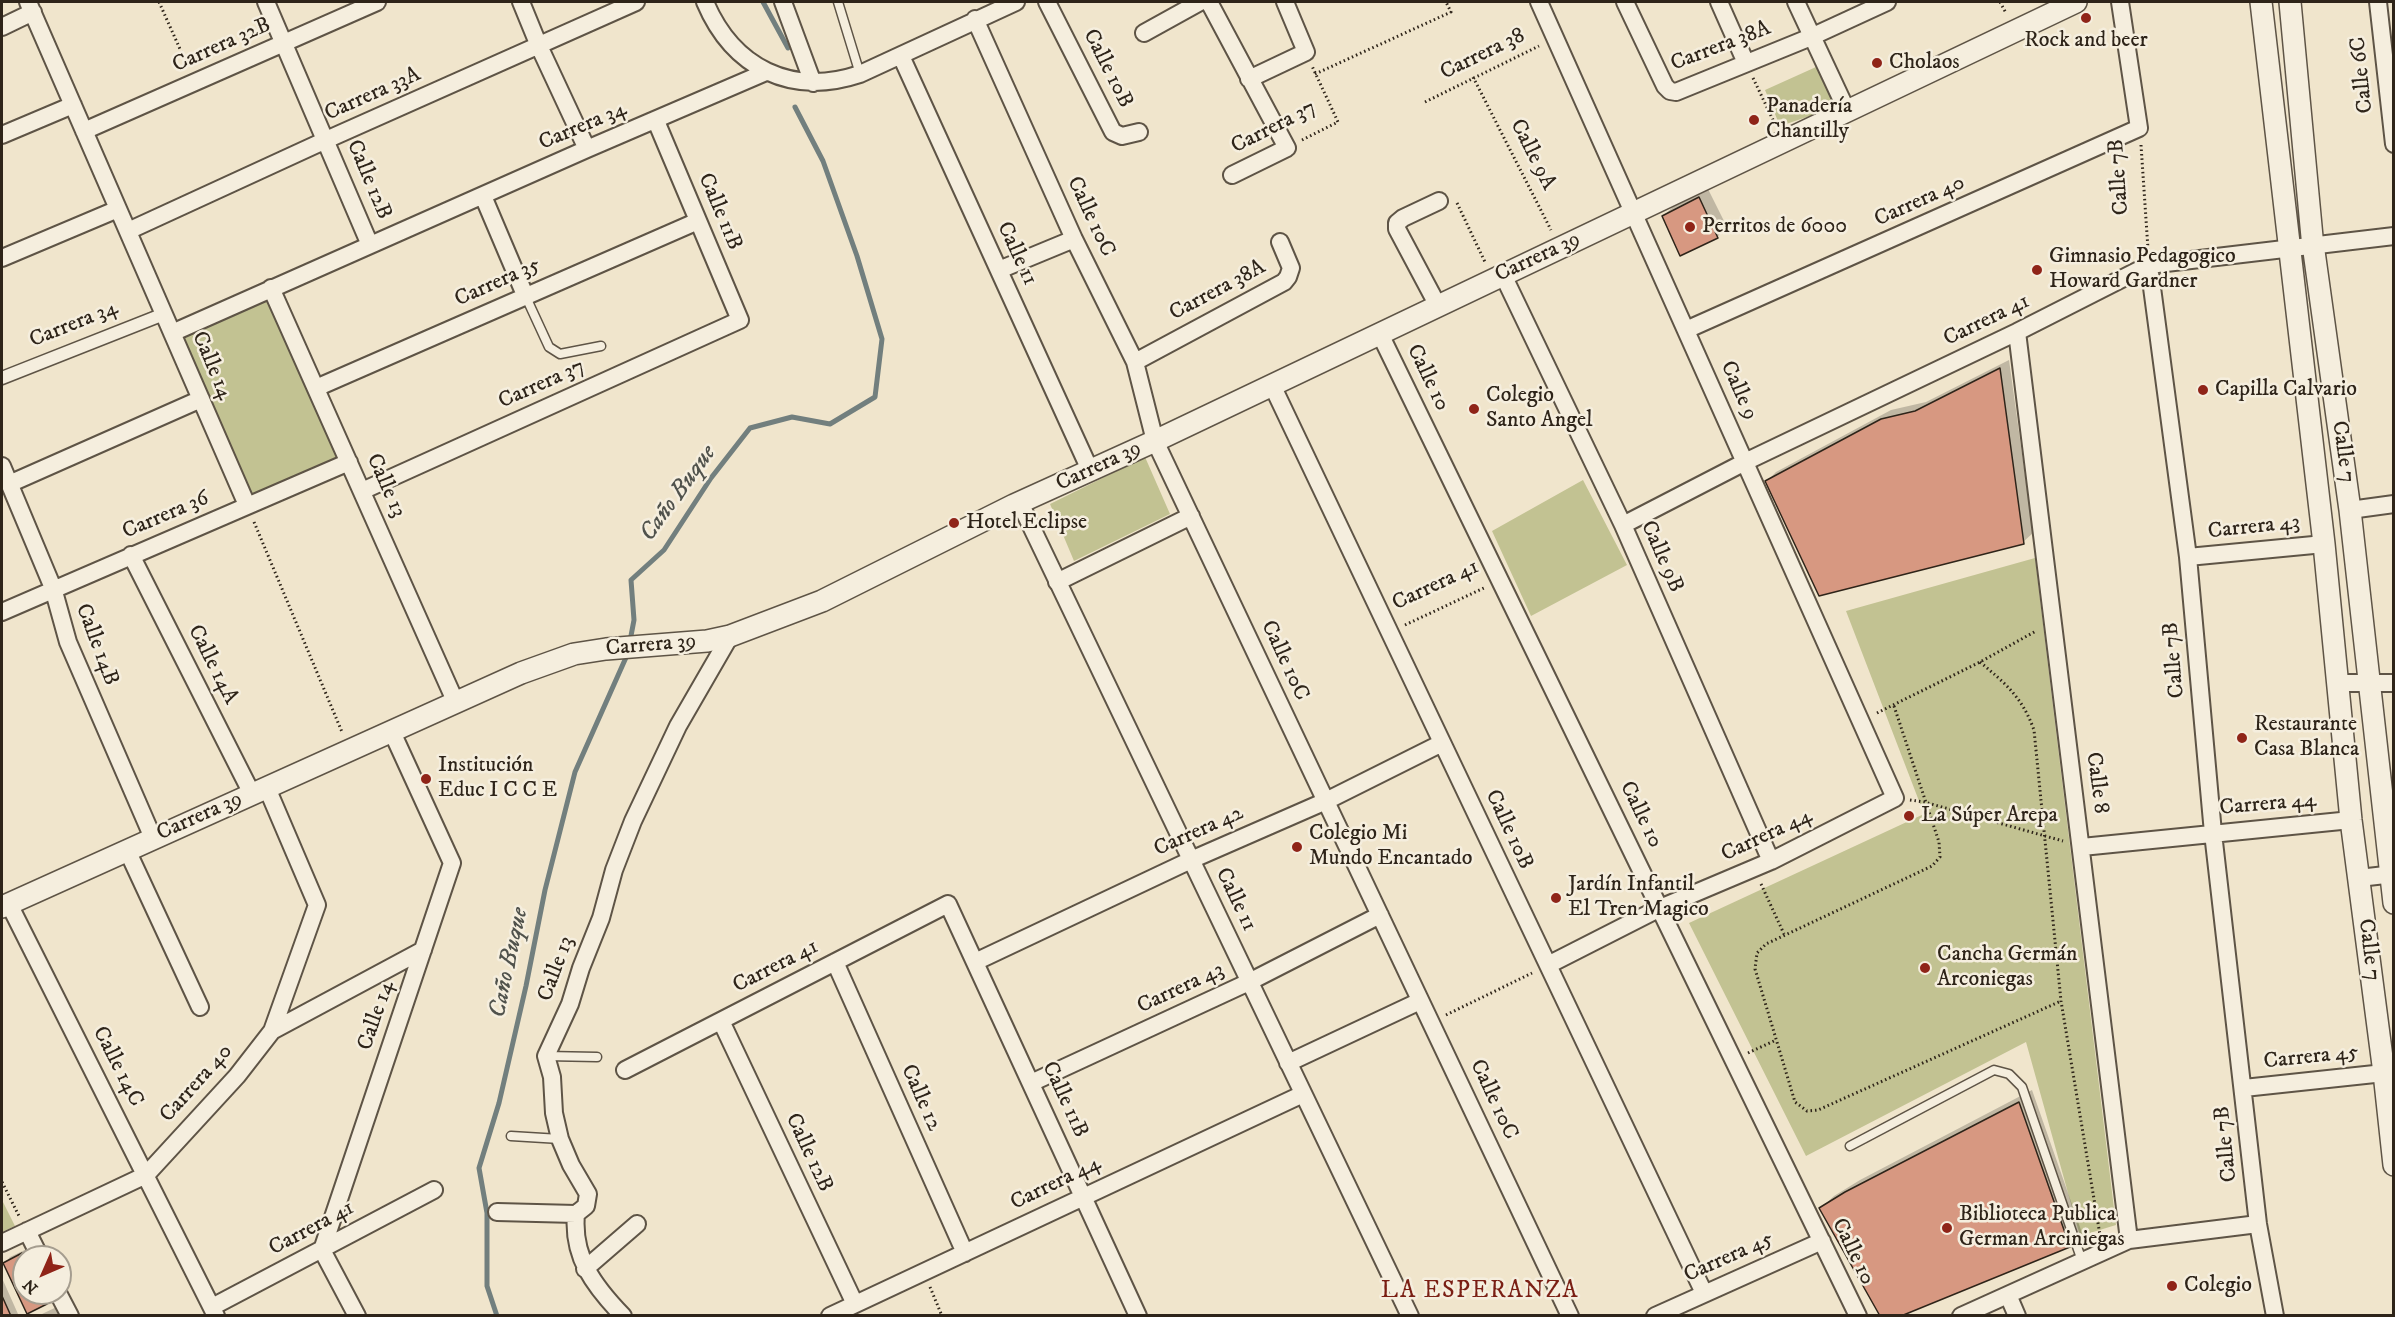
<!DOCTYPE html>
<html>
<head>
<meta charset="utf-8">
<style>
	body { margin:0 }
	#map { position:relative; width:2395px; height:1317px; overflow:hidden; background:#f0e5cc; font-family:"IM FELL DW Pica",serif }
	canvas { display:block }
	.frame { position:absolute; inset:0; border:3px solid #2e2419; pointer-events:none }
	.north { position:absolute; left:12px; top:1245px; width:60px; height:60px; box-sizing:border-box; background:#f5eede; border:2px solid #a59d8f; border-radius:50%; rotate:225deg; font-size:16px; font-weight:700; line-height:24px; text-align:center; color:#2e2419 }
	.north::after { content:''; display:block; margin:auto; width:21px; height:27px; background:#8f2418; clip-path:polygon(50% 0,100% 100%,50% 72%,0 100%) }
</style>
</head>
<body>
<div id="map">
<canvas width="2395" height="1317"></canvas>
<div class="frame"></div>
<div class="north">N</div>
</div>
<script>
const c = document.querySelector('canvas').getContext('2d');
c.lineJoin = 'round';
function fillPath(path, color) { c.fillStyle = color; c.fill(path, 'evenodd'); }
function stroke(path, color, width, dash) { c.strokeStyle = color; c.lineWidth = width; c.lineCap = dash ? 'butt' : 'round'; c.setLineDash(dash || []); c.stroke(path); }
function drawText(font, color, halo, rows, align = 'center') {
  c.font = font + ' "IM FELL DW Pica",serif'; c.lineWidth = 5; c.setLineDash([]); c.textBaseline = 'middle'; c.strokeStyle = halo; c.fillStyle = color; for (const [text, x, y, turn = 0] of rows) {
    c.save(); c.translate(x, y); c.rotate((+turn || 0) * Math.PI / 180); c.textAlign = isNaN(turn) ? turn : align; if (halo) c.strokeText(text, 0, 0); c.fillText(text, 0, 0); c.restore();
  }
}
fillPath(new Path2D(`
	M 1816,67 L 1837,107 L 1780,126 L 1765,90 Z
	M 271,288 L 349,462 L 247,505 L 172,333 Z
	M 1145,457 L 1170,514 L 1074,561 L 1050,504 Z
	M 1583,480 L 1627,565 L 1531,616 L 1492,531 Z
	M 2035,558 L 2116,1225 L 2080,1236 L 2026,1042 L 1806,1156 L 1689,923 L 1924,814 L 1846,611 Z
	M 2,1200 L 15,1226 L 2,1232 Z`), '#c2c292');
fillPath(new Path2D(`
	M 1708,189 L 1727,227 L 1717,237 L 1663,216 L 1673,207 Z
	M 2009,360 L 2033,533 L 2023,542 L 1767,481 L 1776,472 L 1891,410 L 1926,402 Z
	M 2032,1090 L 2082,1233 L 2069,1246 L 1821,1208 L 1834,1196 L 1860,1180 Z
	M 29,1248 L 33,1257 L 24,1257 L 24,1293 L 50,1293 L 52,1297 L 46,1303 L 28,1312 L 4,1264 L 10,1257 Z
	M 2,1278 L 18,1314 L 16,1316 L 2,1316 Z
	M 63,1304 L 69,1316 L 41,1316 L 42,1314 Z`), '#0003');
stroke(new Path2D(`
	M 763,2 L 788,48
	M 630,641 L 634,620 L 631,580 L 664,550 L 711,478 L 750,428 L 792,417 L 830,424 L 875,397 L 882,339 L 857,256 L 823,161 L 795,107
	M 497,1316 L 487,1286 L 487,1213 L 479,1168 L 499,1103 L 526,986 L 545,890 L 575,772 L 628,653`), '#727f7e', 5);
const building = new Path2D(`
	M 1699,197 L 1718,238 L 1680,256 L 1662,216 Z
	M 2000,368 L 2024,544 L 1819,596 L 1765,481 L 1881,419 L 1915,411 Z
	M 2019,1102 L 2070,1247 L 1901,1316 L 1880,1316 L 1819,1208 L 1845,1192 Z
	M 22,1253 L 24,1293 L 41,1293 L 47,1304 L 27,1314 L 3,1263 Z
	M 2,1296 L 11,1316 L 2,1316 Z`);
fillPath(building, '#d79881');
stroke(building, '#2e2419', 1.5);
const service = new Path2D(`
	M 838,2 L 860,74
	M 525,295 L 549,347 L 560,354 L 601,346
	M 546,1056 L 597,1057
	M 511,1136 L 560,1139
	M 1850,1146 L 1994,1070 L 2009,1074 L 2022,1087 L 2082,1261`);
const pedestrian = new Path2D(`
	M 2,378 L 164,314`);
const minor = new Path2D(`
	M 28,2 L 247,505
	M 266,2 L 370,245
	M 521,2 L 539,46 L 587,149
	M 705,2 C 733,68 791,97 860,74 L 1016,2
	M 783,2 L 813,83
	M 1047,2 L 1113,132 L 1122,136 L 1139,132
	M 1209,2 L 1287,148 L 1232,175
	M 1539,2 L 1895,798 L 1771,861 L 1660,908 L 1548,965
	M 1625,2 L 1665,86 L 1670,91 L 1676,92 L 1811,37 L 1887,2
	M 1719,2 L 1746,63
	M 1796,2 L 1847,111
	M 2378,2 L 2394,144
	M 975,19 L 1074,239 L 1135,362 L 1155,441 L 1570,1316
	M 2,27 L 33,12
	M 1144,33 L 1200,2
	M 901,56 L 1090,470
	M 1249,79 L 1306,52 L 1285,2
	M 84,131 L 377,2
	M 2,135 L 73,105
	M 483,196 L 525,295
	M 128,231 L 326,140 L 636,2
	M 2,258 L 118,209
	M 2149,265 L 2188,557 L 2213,833 L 2258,1224 L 2275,1316
	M 999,270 L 1074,239
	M 1503,275 L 1623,525 L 1771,861
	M 271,288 L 456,703
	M 1438,306 L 1397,229 L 1397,223 L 1403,218 L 1439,201
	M 1686,330 L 2139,128 L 2120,2
	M 2017,332 L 2129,1240
	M 172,333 L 587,149 L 766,72
	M 1380,334 L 1858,1316
	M 1135,362 L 1284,282 L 1288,277 L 1291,268 L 1280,242
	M 1272,385 L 1704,1293
	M 316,388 L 698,221
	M 2,466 L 53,588 L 68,642 L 153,838
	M 9,484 L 201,399
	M 362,491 L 740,320 L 656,121
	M 1020,503 L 1410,1316
	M 2350,510 L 2394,504
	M 1623,525 L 1745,462 L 2017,332 L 2149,265 L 2394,236
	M 131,555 L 252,794
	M 2188,557 L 2324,544
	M 1057,582 L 1191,516
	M 2,612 L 349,462
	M 2339,683 L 2394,683
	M 267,788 L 317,905 L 272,1031
	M 2082,847 L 2351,820
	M 127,850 L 200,1007
	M 2359,878 L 2394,874
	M 9,904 L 216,1316
	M 835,962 L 965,1253
	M 975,962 L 1191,860 L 1326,801 L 1442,743
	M 721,1021 L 855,1304
	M 1288,1063 L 1420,1001
	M 625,1070 L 948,904 L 1138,1316
	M 1031,1083 L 1249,982 L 1380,915
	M 2244,1088 L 2384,1073
	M 497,1212 L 576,1214
	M 27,1231 L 40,1257
	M 2,1243 L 146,1175 L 237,1076 L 272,1031 L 423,950
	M 585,1269 L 637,1224
	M 58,1293 L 70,1316
	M 2008,1295 L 2017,1316
	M 212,1307 L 434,1190
	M 357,1316 L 322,1250 L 452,863 L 392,732
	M 623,1316 C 594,1286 572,1257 576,1214 L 586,1206 L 588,1194 L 571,1165 L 560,1139 L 554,1113 L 552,1077 L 546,1056 L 570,1004 L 581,968 L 601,918 L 614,870 L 633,821 L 678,726 L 730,636
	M 830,1316 L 1303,1094
	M 1655,1316 L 1822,1241
	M 1961,1316 L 2129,1240 L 2258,1224`);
const tertiary = new Path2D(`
	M 2261,2 L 2324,544 L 2351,820 L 2384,1073 L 2394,1165
	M 2290,2 L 2312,237 L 2350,510 L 2394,903
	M 2,907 L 521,673 L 574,654 L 606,649 L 707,641 L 730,636 L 822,601 L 1014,505 L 1155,441 L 2076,2`);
stroke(service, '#5e5446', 11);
stroke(pedestrian, '#5e5446', 15);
stroke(minor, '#5e5446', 20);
stroke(tertiary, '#5e5446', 24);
stroke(new Path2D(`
	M 159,2 L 188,67
	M 2000,2 L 2006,13
	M 1315,74 L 1451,12 L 1446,2
	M 1473,77 L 1551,230
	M 1753,78 L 1775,124
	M 1425,102 L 1539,46
	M 1302,140 L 1338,122 L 1312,66
	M 2141,145 L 2148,249
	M 1457,203 L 1485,262
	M 254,522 L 342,732
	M 1405,625 L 1486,587
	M 1980,662 C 2006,684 2022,697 2034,730 L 2061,1001 L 2100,1235
	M 1894,706 L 1939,842 L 1940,857 L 1932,866 L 1766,944 L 1757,953 L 1755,969 L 1795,1102 L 1807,1111 L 1818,1110 L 2061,1001
	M 1877,713 L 1980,662 L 2036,631
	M 1910,800 L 1924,802 L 2063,841
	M 1761,884 L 1784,934
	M 1446,1015 L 1532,973
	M 1748,1053 L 1776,1040
	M 2,1182 L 19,1216
	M 930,1287 L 942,1316`), '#2e2419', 3, [1.5, 3]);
stroke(service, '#f5eede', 8);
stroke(pedestrian, '#f5eede', 12);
stroke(minor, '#f5eede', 16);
stroke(tertiary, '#f5eede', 21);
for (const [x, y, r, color] of [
	[2086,18,6,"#8f2418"],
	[1877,63,6,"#8f2418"],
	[1754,120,6,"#8f2418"],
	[1690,227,6,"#8f2418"],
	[2037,270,6,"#8f2418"],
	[2203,390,6,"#8f2418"],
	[1474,409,6,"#8f2418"],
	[954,523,6,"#8f2418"],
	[2242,738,6,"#8f2418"],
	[426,779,6,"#8f2418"],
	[1909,816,6,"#8f2418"],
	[1297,847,6,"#8f2418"],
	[1556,898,6,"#8f2418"],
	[1925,968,6,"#8f2418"],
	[1947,1228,6,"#8f2418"],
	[2172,1286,6,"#8f2418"]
]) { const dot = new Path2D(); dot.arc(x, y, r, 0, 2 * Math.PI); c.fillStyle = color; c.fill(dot); stroke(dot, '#f5eede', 2); }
drawText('22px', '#2e2419', '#f5eede', [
	["Rock and beer",2086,41,"center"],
	["Cholaos",1889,63],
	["Panadería",1766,107],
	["Chantilly",1766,132],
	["Perritos de 6000",1702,227],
	["Gimnasio Pedagogico",2049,257],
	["Howard Gardner",2049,282],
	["Capilla Calvario",2215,390],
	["Colegio",1486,396],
	["Santo Angel",1486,421],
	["Hotel Eclipse",966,523],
	["Restaurante",2254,725],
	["Casa Blanca",2254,750],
	["Institución",438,766],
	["Educ I C C E",438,791],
	["La Súper Arepa",1921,816],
	["Colegio Mi",1309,834],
	["Mundo Encantado",1309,859],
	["Jardín Infantil",1568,885],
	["El Tren Magico",1568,910],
	["Cancha Germán",1937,955],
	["Arconiegas",1937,980],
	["Biblioteca Publica",1959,1215],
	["German Arciniegas",1959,1240],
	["Colegio",2184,1286]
], 'left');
drawText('22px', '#2e2419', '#f5eede', [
	["Carrera 32B",222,46,-24],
	["Carrera 38A",1721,47,-21],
	["Carrera 38",1483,55,-26],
	["Calle 10B",1107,69,63],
	["Calle 6C",2363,75,-96],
	["Carrera 33A",373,95,-24],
	["Carrera 34",583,127,-23],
	["Carrera 37",1274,128,-27],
	["Calle 9A",1532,155,63],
	["Calle 7B",2120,177,-94],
	["Calle 12B",368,180,67],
	["Carrera 40",1920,202,-24],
	["Calle 11B",719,212,67],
	["Calle 10C",1090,217,65],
	["Calle 11",1016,254,65],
	["Carrera 39",1538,258,-25],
	["Carrera 35",498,283,-24],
	["Carrera 38A",1218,291,-28],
	["Carrera 41",1987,321,-26],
	["Carrera 34",74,325,-22],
	["Calle 14",211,366,67],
	["Calle 10",1427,378,64],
	["Carrera 37",542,385,-24],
	["Calle 9",1738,391,66],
	["Calle 7",2342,452,82],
	["Carrera 39",1099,467,-25],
	["Calle 13",385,486,66],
	["Carrera 36",166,516,-23],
	["Carrera 43",2254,528,-6],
	["Calle 9B",1661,557,66],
	["Carrera 41",1436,586,-25],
	["Calle 14B",96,645,69],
	["Carrera 39",651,646,-5],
	["Calle 7B",2175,660,-95],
	["Calle 10C",1284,661,65],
	["Calle 14A",212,665,63],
	["Calle 8",2096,783,82],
	["Carrera 44",2268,805,-5],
	["Calle 10",1640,815,64],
	["Carrera 39",200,817,-24],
	["Calle 10B",1508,830,65],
	["Carrera 42",1199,832,-24],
	["Carrera 44",1767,836,-25],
	["Calle 11",1235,900,64],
	["Calle 7",2368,950,83],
	["Carrera 41",776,967,-27],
	["Calle 13",557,969,-70],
	["Carrera 43",1181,989,-25],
	["Calle 14",377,1016,-71],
	["Carrera 45",2311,1058,-6],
	["Calle 14C",117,1067,63],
	["Carrera 40",197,1084,-48],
	["Calle 12",920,1098,66],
	["Calle 11B",1064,1100,65],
	["Calle 10C",1493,1100,65],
	["Calle 7B",2227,1144,-96],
	["Calle 12B",808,1153,65],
	["Carrera 44",1056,1184,-26],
	["Carrera 41",312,1229,-28],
	["Calle 10",1852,1252,64],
	["Carrera 45",1729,1258,-24]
]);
drawText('italic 24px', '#50524c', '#f5eede', [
	["Caño Buque",679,494,-54],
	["Caño Buque",510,963,-78]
]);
c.letterSpacing = '1.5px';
drawText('24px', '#7a1f14', '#f5eede', [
	["LA ESPERANZA",1480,1292]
]);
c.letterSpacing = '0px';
</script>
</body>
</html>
